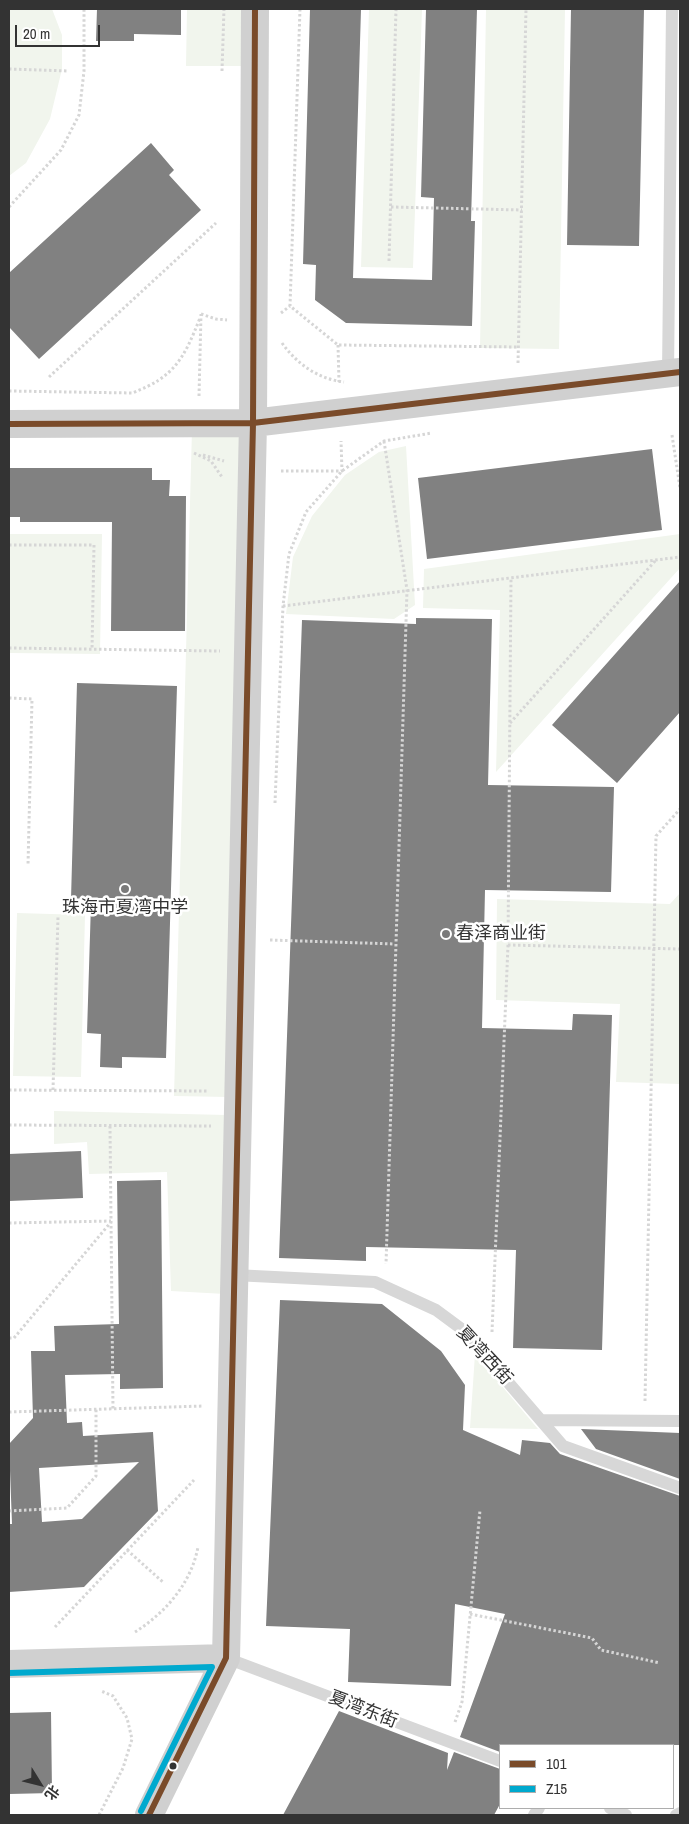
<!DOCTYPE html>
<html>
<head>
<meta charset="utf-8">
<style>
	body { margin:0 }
	#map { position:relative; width:689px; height:1824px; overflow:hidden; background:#fff; font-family:"Archivo Narrow","Noto Sans SC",sans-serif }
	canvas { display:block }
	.frame { position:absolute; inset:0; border:10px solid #333; pointer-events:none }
	.legend { position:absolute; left:499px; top:1744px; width:175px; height:65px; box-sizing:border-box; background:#fff; border:1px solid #adadad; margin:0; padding:6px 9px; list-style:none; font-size:15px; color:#333 }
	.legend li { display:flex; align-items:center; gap:10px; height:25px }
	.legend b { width:25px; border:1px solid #adadad }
	.north { position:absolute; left:15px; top:1759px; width:50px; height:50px; -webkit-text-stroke:4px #fff; paint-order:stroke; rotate:126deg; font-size:14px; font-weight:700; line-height:20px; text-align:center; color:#333 }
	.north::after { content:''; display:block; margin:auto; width:18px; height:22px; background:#333; clip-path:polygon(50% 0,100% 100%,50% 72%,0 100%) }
	.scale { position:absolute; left:15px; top:25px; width:85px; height:22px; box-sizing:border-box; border:2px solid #333; border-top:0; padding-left:6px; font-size:15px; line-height:18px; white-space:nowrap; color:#333; -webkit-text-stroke:4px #fff; paint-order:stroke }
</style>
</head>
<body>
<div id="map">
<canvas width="689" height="1824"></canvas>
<div class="frame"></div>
<ul class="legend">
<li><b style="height:6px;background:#7a4b2a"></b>101</li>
<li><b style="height:6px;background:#00a9ce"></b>Z15</li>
</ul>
<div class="north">北</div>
<div class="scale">20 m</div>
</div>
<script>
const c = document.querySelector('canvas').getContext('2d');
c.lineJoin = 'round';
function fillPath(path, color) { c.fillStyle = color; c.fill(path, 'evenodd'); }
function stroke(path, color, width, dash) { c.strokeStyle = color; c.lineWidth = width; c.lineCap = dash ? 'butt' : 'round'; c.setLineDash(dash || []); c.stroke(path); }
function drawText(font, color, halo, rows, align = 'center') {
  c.font = font + ' "Archivo Narrow","Noto Sans SC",sans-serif'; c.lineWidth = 5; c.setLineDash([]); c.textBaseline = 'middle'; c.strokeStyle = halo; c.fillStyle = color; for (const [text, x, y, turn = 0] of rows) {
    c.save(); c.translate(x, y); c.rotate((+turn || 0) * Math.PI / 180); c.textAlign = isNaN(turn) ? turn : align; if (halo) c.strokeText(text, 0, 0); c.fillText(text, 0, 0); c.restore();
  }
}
fillPath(new Path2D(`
	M 9,9 L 52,9 L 62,35 L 62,69 L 50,119 L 26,163 L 9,176 Z
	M 187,9 L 249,9 L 248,66 L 186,66 Z
	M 369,9 L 422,9 L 413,268 L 361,267 Z
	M 486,9 L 565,9 L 559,349 L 480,348 Z
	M 192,429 L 246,431 L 228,1097 L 174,1096 Z
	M 406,446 L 415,605 L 394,619 L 286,614 L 293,557 L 312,516 L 345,475 L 379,452 Z
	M 9,534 L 102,534 L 100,654 L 9,653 Z
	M 680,534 L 680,568 L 496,772 L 500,610 L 423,608 L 424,569 Z
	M 680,893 L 680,1084 L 616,1082 L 620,1004 L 496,1000 L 497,899 L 670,904 Z
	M 17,913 L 85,915 L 81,1077 L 13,1076 Z
	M 54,1111 L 227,1115 L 225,1294 L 171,1291 L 167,1172 L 89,1174 L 87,1142 L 54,1144 Z
	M 475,1354 L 538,1429 L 470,1428 Z`), '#f1f5ed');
fillPath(new Path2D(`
	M 97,9 L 181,9 L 181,35 L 134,34 L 134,41 L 96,41 Z
	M 310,9 L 361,9 L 353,278 L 432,280 L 434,198 L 421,197 L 426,9 L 477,9 L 471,221 L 475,221 L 472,326 L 346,323 L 315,300 L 316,265 L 303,264 Z
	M 571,9 L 644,9 L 639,246 L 567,245 Z
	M 151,143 L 174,170 L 169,175 L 201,210 L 39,359 L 9,327 L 9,273 Z
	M 652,449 L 662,530 L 427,559 L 418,478 Z
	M 9,468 L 152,468 L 152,480 L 170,480 L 169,496 L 186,496 L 185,631 L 111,631 L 112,522 L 20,522 L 20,517 L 9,517 Z
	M 680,581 L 680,712 L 617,783 L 552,725 Z
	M 416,618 L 492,619 L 488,785 L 614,787 L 611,892 L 485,890 L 482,1028 L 572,1030 L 573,1014 L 612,1015 L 602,1350 L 513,1348 L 516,1250 L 366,1247 L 366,1261 L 279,1258 L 302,620 L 416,624 Z
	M 77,683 L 177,686 L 166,1058 L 122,1057 L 122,1068 L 100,1067 L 101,1034 L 87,1033 L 91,903 L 71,899 Z
	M 81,1151 L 83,1198 L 9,1201 L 9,1154 Z
	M 161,1180 L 163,1388 L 120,1389 L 120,1374 L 65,1375 L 67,1423 L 82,1422 L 83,1436 L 153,1432 L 158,1511 L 84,1587 L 9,1592 L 9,1524 L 12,1524 L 9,1444 L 33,1418 L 31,1351 L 55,1351 L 54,1326 L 119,1324 L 117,1181 ZM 139,1462 L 82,1519 L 42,1522 L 39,1468 Z
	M 280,1300 L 382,1304 L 441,1351 L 465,1385 L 463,1430 L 520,1455 L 522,1440 L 550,1443 L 560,1454 L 680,1496 L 680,1745 L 500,1745 L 500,1752 L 460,1737 L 505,1614 L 455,1604 L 451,1686 L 348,1682 L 350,1629 L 266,1626 Z
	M 581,1429 L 680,1433 L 680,1479 L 596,1449 Z
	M 339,1711 L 448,1753 L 447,1770 L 454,1752 L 500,1769 L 500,1804 L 494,1815 L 283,1815 Z
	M 51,1712 L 52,1793 L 9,1794 L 9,1713 Z`), '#818181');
stroke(new Path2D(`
	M 300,9 L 290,306 L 338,345 L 518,347
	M 9,69 L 68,71
	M 222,71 L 224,9
	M 9,207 L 61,150 L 79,115 L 84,71 L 84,9
	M 391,207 L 522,210
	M 389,261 L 396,9
	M 281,313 L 290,306
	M 201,314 L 216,319 L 227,320
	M 282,343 C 297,364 318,379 344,382
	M 338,345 L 339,382
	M 518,363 L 526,9
	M 49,377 L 216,223
	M 9,391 L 132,393 C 175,377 184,358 200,318
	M 199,396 L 201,314
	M 672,435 L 680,488
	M 384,441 L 407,590 L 386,1264
	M 194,453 L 211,461 L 222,477
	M 203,455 L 224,461
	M 281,471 L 342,471 L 341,441
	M 9,545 L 94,545 L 92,650
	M 283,606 L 680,557
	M 9,648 L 220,651
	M 9,698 L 32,699 L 28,865
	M 510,723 L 656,560
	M 275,803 L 283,606 L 289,554 L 306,512 L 342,471 L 384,441 L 432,433
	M 270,940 L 395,944
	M 508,945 L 680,949
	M 9,1090 L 209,1091
	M 53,1090 L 58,917
	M 9,1125 L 211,1126
	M 110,1126 L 113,1409
	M 9,1223 L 111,1221
	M 492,1332 L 508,945 L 511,578
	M 9,1338 L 14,1338 L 111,1222
	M 645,1401 L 656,836 L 680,809
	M 9,1412 L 203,1406
	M 9,1511 L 67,1508 L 96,1476 L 96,1409
	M 127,1550 L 164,1583
	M 470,1614 L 592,1638 L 601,1650 L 660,1663
	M 55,1627 L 194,1480
	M 135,1632 C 165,1613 191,1584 198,1547
	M 455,1722 L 462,1702 L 480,1510
	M 99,1815 L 123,1768 L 132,1739 L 127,1718 L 113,1696 L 101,1691`), '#d6d6d6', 3, [2.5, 2.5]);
stroke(new Path2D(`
	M 668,373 L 672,9
	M 234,1275 L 375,1282 L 436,1310 L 463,1330 L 563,1446 L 680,1488
	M 541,1420 L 680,1421
	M 226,1658 L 500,1761
	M 610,1808 L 626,1815
	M 534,1815 L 539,1808
	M 676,1815 L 680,1813`), '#d7d7d7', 12);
stroke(new Path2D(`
	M 9,424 L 253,423 L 680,372
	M 9,1664 L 226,1658
	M 149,1815 L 226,1658 L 253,423 L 255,9`), '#d0d0d0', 28);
stroke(new Path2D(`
	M 9,424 L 253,423 L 680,372
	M 149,1815 L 226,1658 L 253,423 L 255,9`), '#7a4b2a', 6);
stroke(new Path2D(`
	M 9,1673 L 212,1667 L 141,1811`), '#00a9ce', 6);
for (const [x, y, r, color] of [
	[125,889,5,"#7a7a7a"],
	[446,934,5,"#7a7a7a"],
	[173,1766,4.5,"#333"]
]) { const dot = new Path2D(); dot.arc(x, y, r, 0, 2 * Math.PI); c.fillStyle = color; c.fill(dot); stroke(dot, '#fff', 2); }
drawText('18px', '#333', '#fff', [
	["珠海市夏湾中学",125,908],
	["春泽商业街",456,934,"left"]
]);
drawText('18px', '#333', '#fff', [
	["夏湾西街",484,1356,47],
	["夏湾东街",363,1710,21]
]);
</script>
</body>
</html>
